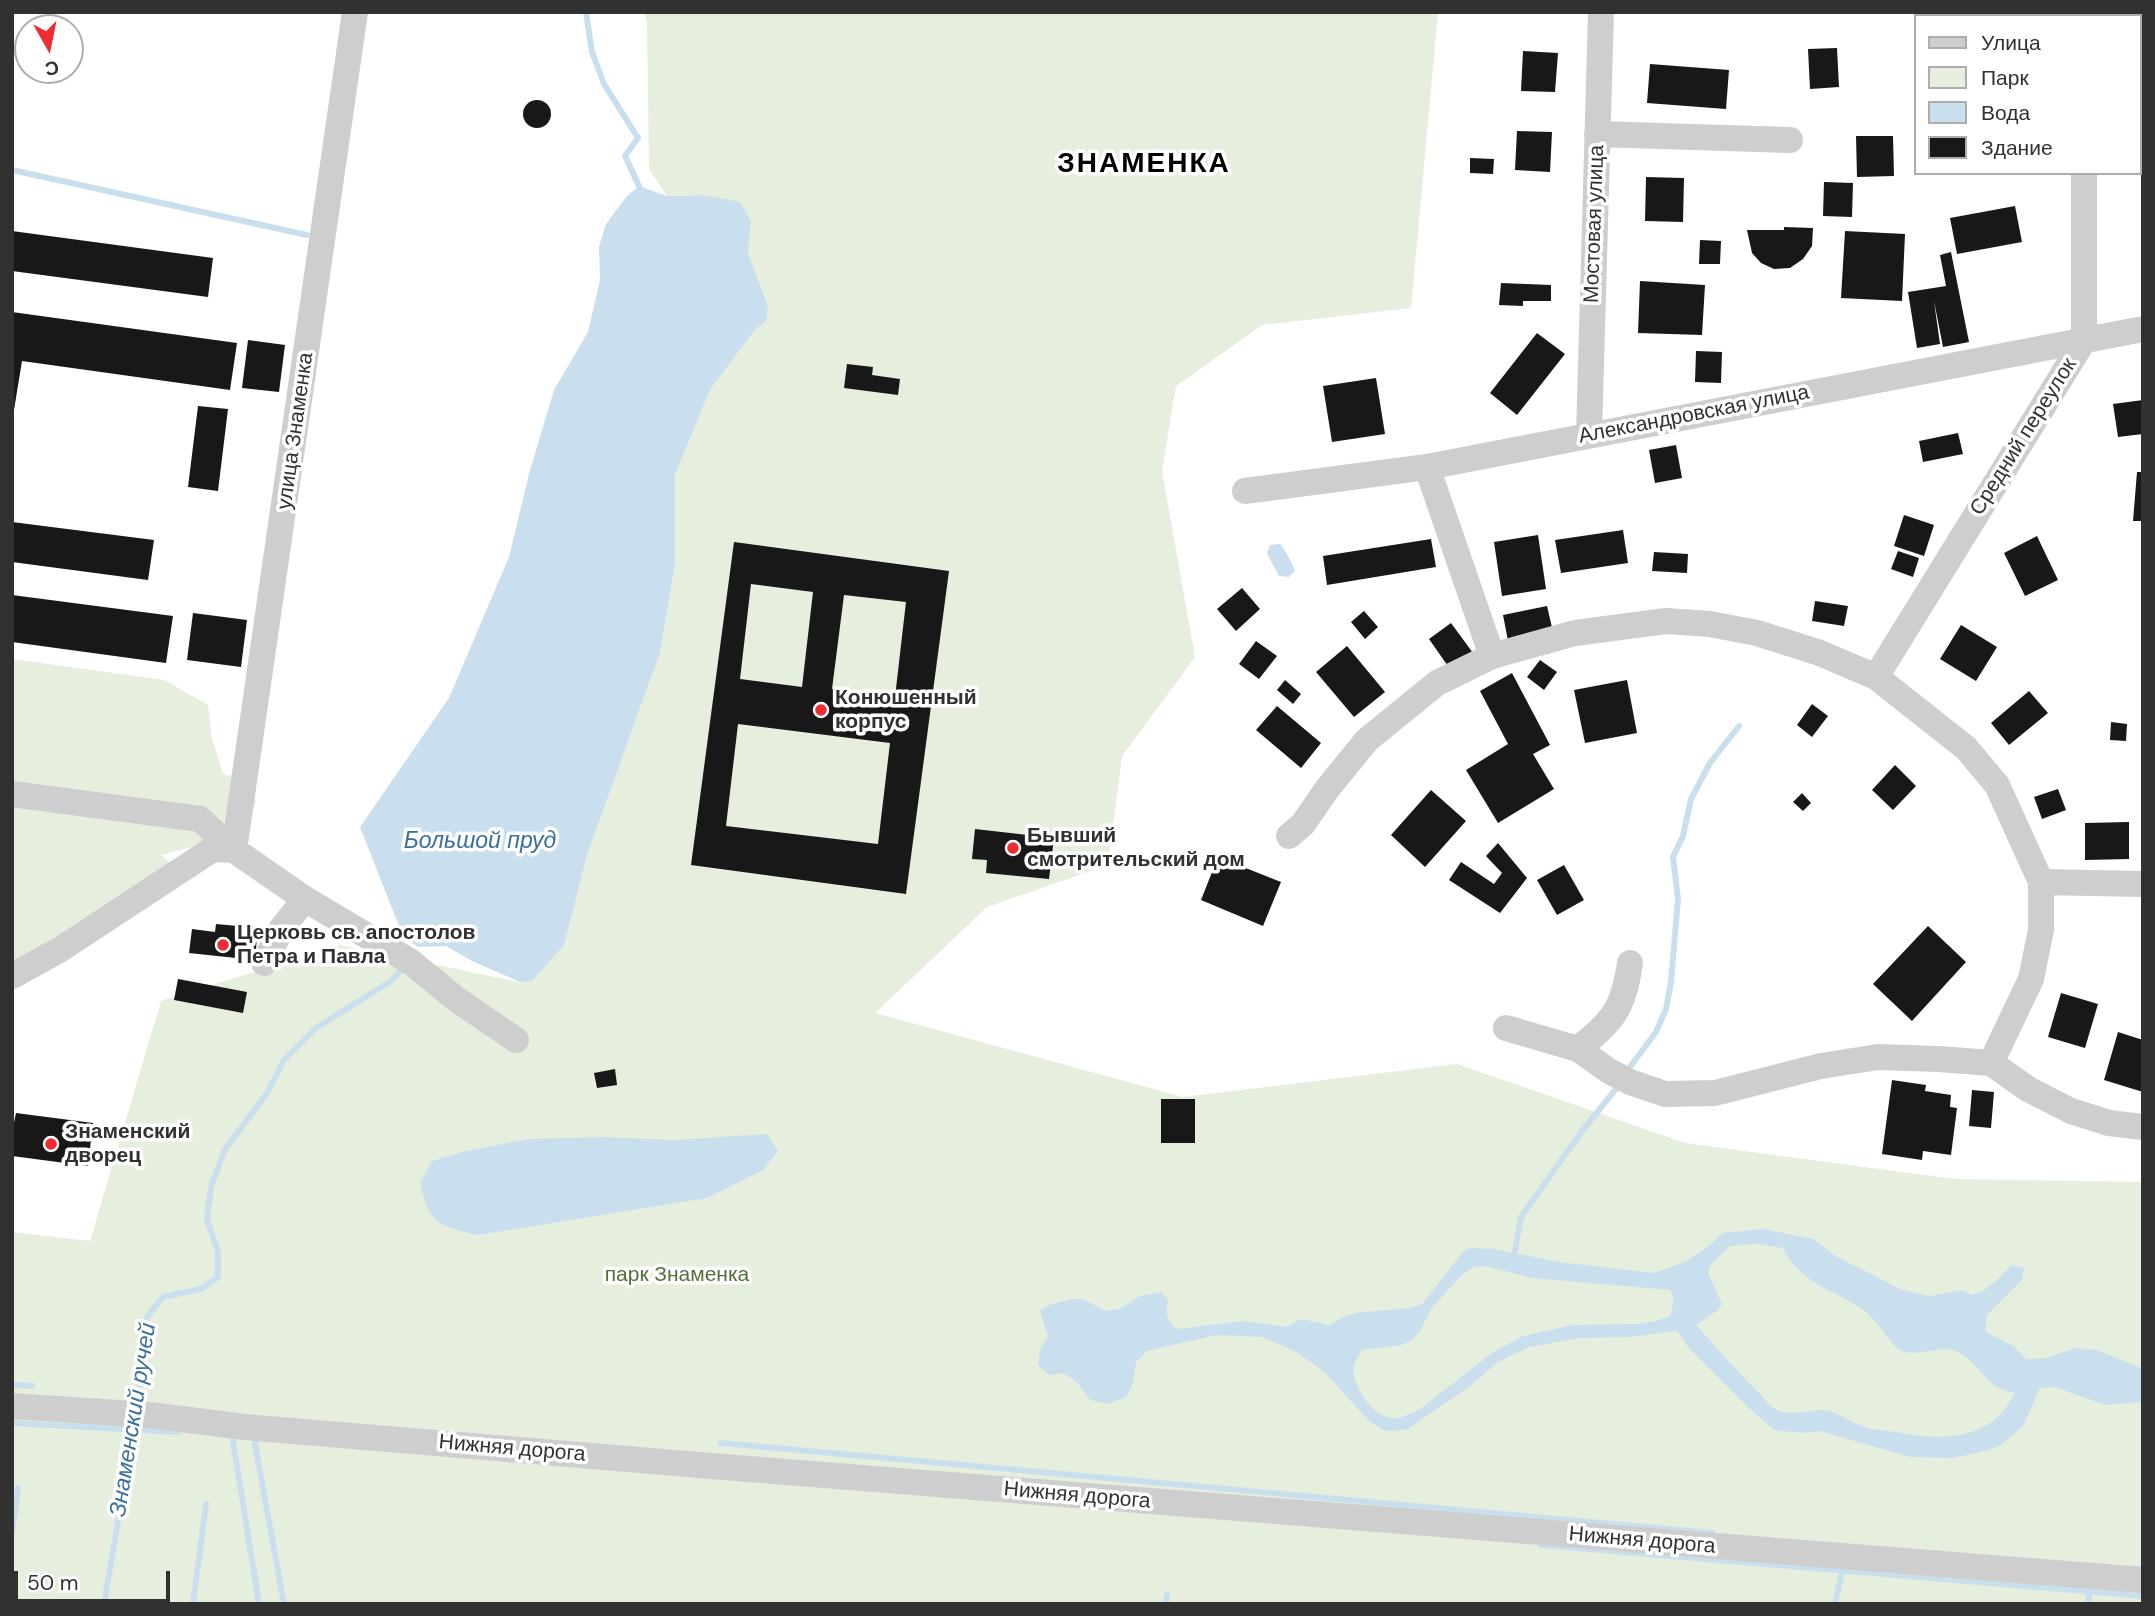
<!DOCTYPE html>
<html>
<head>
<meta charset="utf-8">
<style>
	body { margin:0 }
	#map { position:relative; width:2155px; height:1616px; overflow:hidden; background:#fff; font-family:"DM Sans",sans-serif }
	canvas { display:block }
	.frame { position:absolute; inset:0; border:14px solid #313131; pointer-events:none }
	.legend { position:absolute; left:1914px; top:14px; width:228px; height:161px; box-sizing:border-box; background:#fff; border:2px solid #adadad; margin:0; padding:9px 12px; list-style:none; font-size:21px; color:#313131 }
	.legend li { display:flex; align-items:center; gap:14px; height:35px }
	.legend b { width:35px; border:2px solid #adadad }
	.north { position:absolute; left:14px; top:14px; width:70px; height:70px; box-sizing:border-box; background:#fff; border:2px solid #adadad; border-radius:50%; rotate:171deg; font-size:19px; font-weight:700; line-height:28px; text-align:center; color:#313131 }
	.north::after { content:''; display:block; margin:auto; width:24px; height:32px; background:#ee2c32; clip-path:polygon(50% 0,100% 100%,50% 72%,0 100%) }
	.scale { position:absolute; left:14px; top:1571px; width:156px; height:32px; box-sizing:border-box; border:4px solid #313131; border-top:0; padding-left:9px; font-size:21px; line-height:24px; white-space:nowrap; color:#313131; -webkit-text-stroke:5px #fff; paint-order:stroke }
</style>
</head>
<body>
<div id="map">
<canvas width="2155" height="1616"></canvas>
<div class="frame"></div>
<ul class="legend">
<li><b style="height:9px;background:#cecece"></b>Улица</li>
<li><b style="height:19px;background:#e6eede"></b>Парк</li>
<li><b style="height:19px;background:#cadfee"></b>Вода</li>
<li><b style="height:19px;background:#181818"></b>Здание</li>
</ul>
<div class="north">С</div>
<div class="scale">50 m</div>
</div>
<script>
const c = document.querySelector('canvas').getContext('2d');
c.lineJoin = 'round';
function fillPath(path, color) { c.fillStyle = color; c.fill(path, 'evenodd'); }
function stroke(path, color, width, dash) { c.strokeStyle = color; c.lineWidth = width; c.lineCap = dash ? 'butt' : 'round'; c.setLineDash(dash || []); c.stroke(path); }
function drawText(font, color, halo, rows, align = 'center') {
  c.font = font + ' "DM Sans",sans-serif'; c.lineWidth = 7; c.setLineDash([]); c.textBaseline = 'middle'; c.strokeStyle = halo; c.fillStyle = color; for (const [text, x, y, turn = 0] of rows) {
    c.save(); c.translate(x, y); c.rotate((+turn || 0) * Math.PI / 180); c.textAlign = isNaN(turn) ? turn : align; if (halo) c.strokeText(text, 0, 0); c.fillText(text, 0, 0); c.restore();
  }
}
fillPath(new Path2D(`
	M 644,12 L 1438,12 L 1411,308 L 1262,325 L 1176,386 L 1162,471 L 1195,657 L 1122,756 L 1108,865 L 987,907 L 875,1013 L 1183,1097 L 1457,1064 L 1685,1143 L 1954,1179 L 2143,1182 L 2143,1604 L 12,1604 L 12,1232 L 90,1241 L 161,1001 L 340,945 L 519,982 L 532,981 L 564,944 L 587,855 L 660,653 L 675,565 L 675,475 L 710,390 L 755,330 L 767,320 L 768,304 L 748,253 L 751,222 L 703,195 L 667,196 L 649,169 L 647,22 Z
	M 12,659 L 164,680 L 208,705 L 212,739 L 223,774 L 249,783 L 256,802 L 245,828 L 207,843 L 161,855 L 174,866 L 12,971 Z`), '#e6eede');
fillPath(new Path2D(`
	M 639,186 L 667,196 L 703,195 L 740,202 L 751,222 L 748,253 L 768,305 L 767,320 L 755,330 L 710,390 L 675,475 L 675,565 L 660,653 L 587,855 L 564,945 L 532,981 L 520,982 L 472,961 L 446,946 L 418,947 L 403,936 L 360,827 L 449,698 L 509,557 L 530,470 L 554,390 L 588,332 L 600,280 L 599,247 L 606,224 L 627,196 Z
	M 1280,544 C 1286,551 1292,563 1295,571 L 1289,577 L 1279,576 L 1267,554 L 1270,545 Z
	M 767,1134 L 778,1151 L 763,1170 L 707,1198 L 478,1235 C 440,1226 429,1225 420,1183 L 432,1161 L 462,1152 L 528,1139 L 602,1137 L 673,1140 Z
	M 1764,1229 L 1813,1239 L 1837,1257 L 1902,1290 L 1930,1296 L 1962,1290 L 1971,1295 C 1989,1291 1999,1277 2012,1265 L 2024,1268 L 2022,1280 L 1986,1316 L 1986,1332 L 2013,1346 L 2027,1359 L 2046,1358 L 2075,1348 L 2097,1350 L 2143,1369 L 2143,1402 L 2105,1405 L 2055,1387 L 2040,1388 L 2023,1426 L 2002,1444 L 1989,1450 L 1953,1458 L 1910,1457 L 1820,1431 L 1802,1433 L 1774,1430 L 1750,1409 L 1688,1347 L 1677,1331 L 1629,1337 L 1580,1338 L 1529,1347 L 1498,1362 L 1470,1386 L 1408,1429 L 1394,1431 L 1383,1430 L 1369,1421 L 1325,1373 L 1316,1366 L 1298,1353 L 1263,1337 L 1216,1335 L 1147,1351 L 1136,1362 L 1133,1383 L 1126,1397 L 1108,1404 L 1090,1400 L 1077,1382 L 1063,1373 L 1049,1375 L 1038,1365 L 1040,1350 L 1048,1337 L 1040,1311 L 1049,1305 L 1072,1299 L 1083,1299 L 1106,1311 L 1120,1309 L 1140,1296 L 1161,1292 L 1169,1301 C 1164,1314 1167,1319 1176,1329 L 1244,1321 L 1286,1327 L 1301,1319 L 1330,1325 L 1345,1316 L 1363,1312 L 1410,1308 L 1422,1304 L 1463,1252 L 1470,1248 L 1494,1249 L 1559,1262 L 1654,1273 L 1685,1262 L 1710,1245 L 1723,1233 ZM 1756,1244 L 1783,1248 C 1802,1286 1835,1289 1866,1312 C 1878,1321 1890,1346 1902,1351 C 1921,1358 1942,1342 1960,1353 C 1979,1364 1991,1393 2015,1392 C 1993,1442 1941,1441 1895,1432 C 1883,1430 1870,1430 1859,1425 C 1849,1421 1840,1414 1830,1411 C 1813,1407 1793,1418 1777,1410 C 1770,1407 1763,1397 1758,1392 C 1736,1370 1717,1348 1696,1325 L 1718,1310 L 1722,1304 L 1708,1273 L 1710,1265 L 1730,1246 ZM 1486,1266 L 1532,1278 L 1670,1290 C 1675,1298 1673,1307 1670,1316 L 1656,1321 L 1638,1324 L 1573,1325 L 1523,1336 L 1492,1353 L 1420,1409 C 1411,1414 1399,1420 1389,1418 C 1371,1414 1350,1383 1354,1365 C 1355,1360 1360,1355 1362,1350 L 1402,1345 L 1412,1340 L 1420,1331 L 1431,1309 L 1462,1275 L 1474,1267 Z`), '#cadfee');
stroke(new Path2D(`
	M 586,12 L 592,52 L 604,84 L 638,138 L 625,156 L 639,186
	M 12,170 L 307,235
	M 1627,1071 L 1656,1032 L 1666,1009 L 1671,982 L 1678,899 L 1673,857 L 1683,836 L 1691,799 L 1710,763 L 1739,726
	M 1515,1251 L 1521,1217 L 1582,1131 L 1620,1084
	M 12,1385 L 32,1386
	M 137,1407 L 147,1317 L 163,1297 L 201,1289 L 218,1277 L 218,1252 L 207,1219 L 211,1187 L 224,1151 L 267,1093 L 284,1060 L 316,1028 L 391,981 L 405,966
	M 12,1423 L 179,1432
	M 232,1435 L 259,1604
	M 257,1435 L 255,1444 L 284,1604
	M 721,1443 L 1712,1533
	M 12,1532 L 18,1488
	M 1541,1545 L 2143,1596
	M 104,1604 L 135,1421
	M 193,1604 L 206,1504
	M 1166,1604 L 1167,1595
	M 1835,1604 L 1842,1572
	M 2089,1604 L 2089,1592`), '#cadfee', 6);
fillPath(new Path2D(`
	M 1935,12 L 2042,12 L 2042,16 L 1935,16 Z
	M 1837,48 L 1839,87 L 1810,89 L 1808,49 Z
	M 1523,51 L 1558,53 L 1555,92 L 1521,91 Z
	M 1650,64 L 1729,70 L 1726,109 L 1647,103 Z
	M523 114a14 14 0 1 1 28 0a14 14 0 1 1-28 0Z
	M 1517,131 L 1552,132 L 1550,172 L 1515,170 Z
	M 1856,136 L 1893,136 L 1894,176 L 1857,177 Z
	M 1470,158 L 1494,159 L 1493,174 L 1470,173 Z
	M 1646,177 L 1684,178 L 1683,222 L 1645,221 Z
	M 1824,182 L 1853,183 L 1852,217 L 1823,216 Z
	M 2015,206 L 2022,242 L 1957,254 L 1950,218 Z
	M 1784,227 L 1813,228 L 1812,246 L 1803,259 L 1790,268 L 1774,269 L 1761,263 L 1752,253 L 1747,230 L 1784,230 Z
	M 12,231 L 213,258 L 208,297 L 12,271 Z
	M 1845,231 L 1905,234 L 1902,301 L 1841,298 Z
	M 1700,240 L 1721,241 L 1720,264 L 1699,264 Z
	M 1951,252 L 1969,342 L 1943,347 L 1934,301 L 1940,344 L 1917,348 L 1908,292 L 1946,286 L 1940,255 Z
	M 1640,281 L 1705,285 L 1702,335 L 1638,333 Z
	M 1501,283 L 1551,285 L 1551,301 L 1523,301 L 1523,306 L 1499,305 Z
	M 12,312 L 237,343 L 230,390 L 22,361 L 12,422 Z
	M 1537,333 L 1565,354 L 1517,415 L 1490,393 Z
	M 248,340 L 285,345 L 279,392 L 242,388 Z
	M 1696,351 L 1722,352 L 1721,383 L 1695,382 Z
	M 847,364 L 873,367 L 872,375 L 900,379 L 898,395 L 844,388 Z
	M 1376,378 L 1385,434 L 1332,442 L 1323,386 Z
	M 2143,400 L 2143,434 L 2118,437 L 2113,404 Z
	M 198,406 L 228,409 L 218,491 L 188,487 Z
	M 1958,433 L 1963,454 L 1923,462 L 1919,441 Z
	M 1676,445 L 1682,478 L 1655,483 L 1649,450 Z
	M 2137,472 L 2143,472 L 2143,521 L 2133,521 Z
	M 1904,515 L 1934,525 L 1924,556 L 1894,546 Z
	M 12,522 L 154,540 L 148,580 L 12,562 Z
	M 1623,530 L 1628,563 L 1561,573 L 1555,540 Z
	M 1538,535 L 1546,589 L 1502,596 L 1494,542 Z
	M 2037,536 L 2058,580 L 2025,596 L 2004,553 Z
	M 1431,539 L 1436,567 L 1327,585 L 1323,556 Z
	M 734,542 L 949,571 L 906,894 L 691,865 ZM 751,584 L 813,592 L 802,687 L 740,679 ZM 844,595 L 906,602 L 895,697 L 832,689 ZM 738,724 L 890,743 L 878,844 L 726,826 Z
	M 1898,551 L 1919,558 L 1913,577 L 1891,569 Z
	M 1654,552 L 1688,554 L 1687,573 L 1652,571 Z
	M 1242,588 L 1260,609 L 1236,631 L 1217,609 Z
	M 12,595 L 173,616 L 166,663 L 12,642 Z
	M 1815,601 L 1848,606 L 1844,626 L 1812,621 Z
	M 1547,606 L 1554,636 L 1509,646 L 1503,615 Z
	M 1364,611 L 1378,627 L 1365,639 L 1351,622 Z
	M 193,613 L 247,620 L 241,667 L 187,660 Z
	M 1451,623 L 1473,653 L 1450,669 L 1429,639 Z
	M 1961,625 L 1997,647 L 1976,681 L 1940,659 Z
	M 1256,641 L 1277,656 L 1259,679 L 1239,664 Z
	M 1347,646 L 1385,692 L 1354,717 L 1316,672 Z
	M 1540,660 L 1557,672 L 1544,690 L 1527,677 Z
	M 1512,673 L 1550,745 L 1533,754 L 1554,789 L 1498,823 L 1466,770 L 1508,744 L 1480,691 Z
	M 1285,680 L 1301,694 L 1293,704 L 1277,690 Z
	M 1627,680 L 1637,733 L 1585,743 L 1574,690 Z
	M 2029,691 L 2048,713 L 2009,745 L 1991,723 Z
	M 1812,704 L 1828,716 L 1812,737 L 1797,725 Z
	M 1277,706 L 1321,743 L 1301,768 L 1256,730 Z
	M 2111,722 L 2127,724 L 2126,741 L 2110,740 Z
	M 1895,765 L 1916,786 L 1893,810 L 1872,790 Z
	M 2058,789 L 2066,810 L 2042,819 L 2034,797 Z
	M 1431,790 L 1466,821 L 1425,867 L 1391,835 Z
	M 1802,793 L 1811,803 L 1803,811 L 1793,802 Z
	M 2129,822 L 2129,859 L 2085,860 L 2085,823 Z
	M 975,829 L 1054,838 L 1049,879 L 986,873 L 987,860 L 972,859 Z
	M 1498,843 L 1527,878 L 1500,913 L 1449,880 L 1461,862 L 1494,884 L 1502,873 L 1486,856 Z
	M 1218,857 L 1281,882 L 1263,926 L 1201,900 Z
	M 1564,865 L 1584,900 L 1557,915 L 1537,880 Z
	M 216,924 L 238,926 L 237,935 L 257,938 L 255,960 L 189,953 L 192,929 L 215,932 Z
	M 1928,926 L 1966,962 L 1912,1021 L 1873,984 Z
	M 178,979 L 247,992 L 243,1013 L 174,1000 Z
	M 2061,993 L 2098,1004 L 2085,1048 L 2048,1037 Z
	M 2118,1032 L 2143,1040 L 2143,1092 L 2104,1080 Z
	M 615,1069 L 617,1085 L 597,1088 L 594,1073 Z
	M 1892,1080 L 1926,1085 L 1925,1091 L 1951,1095 L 1950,1107 L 1957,1108 L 1951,1155 L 1923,1151 L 1922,1160 L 1882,1154 Z
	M 1972,1090 L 1994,1092 L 1991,1128 L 1969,1126 Z
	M 1161,1099 L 1195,1099 L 1195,1143 L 1161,1143 Z
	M 16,1113 L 93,1123 L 88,1166 L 12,1156 L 12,1132 Z`), '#181818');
stroke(new Path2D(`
	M 2084,16 L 2084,12
	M 1597,134 L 1790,140
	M 1589,435 L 1601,12
	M 1427,467 L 1492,656
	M 1245,491 L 1427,467 L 2143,329
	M 1876,677 L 2084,340 L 2084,173
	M 12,794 L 200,819 L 234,850 L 305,899 L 411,962 L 456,999 L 516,1040
	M 1289,836 L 1303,824 L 1327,789 L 1367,740 L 1437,683 L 1492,656 L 1575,633 L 1666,621 L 1710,624 L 1757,633 L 1820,653 L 1876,677 L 1966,748 L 1997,785 L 2041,882 L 2143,884
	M 234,850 L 355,12
	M 264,963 L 282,928 L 305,899
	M 12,976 L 61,949 L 213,849 L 234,850
	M 1506,1028 L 1578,1049 L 1609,1071 L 1630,1082 L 1665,1094 L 1715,1093 L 1821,1066 L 1878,1057 L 1939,1059 L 1991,1063 L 2028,1089 L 2071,1111 L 2109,1123 L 2143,1127
	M 1578,1049 C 1614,1019 1623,1010 1630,963
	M 1991,1063 L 2031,979 L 2041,930 L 2041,882
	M 12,1406 L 150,1415 L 245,1427 L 711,1466 L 2143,1580`), '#cecece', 26);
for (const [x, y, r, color] of [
	[821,710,7,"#ee2c32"],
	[1013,848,7,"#ee2c32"],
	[223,945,7,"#ee2c32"],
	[51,1144,7,"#ee2c32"]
]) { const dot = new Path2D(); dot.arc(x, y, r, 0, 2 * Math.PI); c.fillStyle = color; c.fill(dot); stroke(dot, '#fff', 2.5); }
drawText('21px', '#313131', '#fff', [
	["Мостовая улица",1595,224,-88],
	["Александровская улица",1694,415,-11],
	["улица Знаменка",296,431,-82],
	["Средний переулок",2024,437,-58],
	["Нижняя дорога",512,1449,5],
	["Нижняя дорога",1077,1496,5],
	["Нижняя дорога",1642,1541,5]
]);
drawText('bold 21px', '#313131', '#fff', [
	["Конюшенный",835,698],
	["корпус",835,722],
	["Бывший",1027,836],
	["смотрительский дом",1027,860],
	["Церковь св. апостолов",237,933],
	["Петра и Павла",237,957],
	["Знаменский",65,1132],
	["дворец",65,1156]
], 'left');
drawText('21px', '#516f3b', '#fff', [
	["парк Знаменка",677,1275]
]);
drawText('italic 23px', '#396f98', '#fff', [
	["Большой пруд",480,842],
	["Знаменский ручей",134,1420,-81]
]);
c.letterSpacing = '2px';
drawText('bold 28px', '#000', '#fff', [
	["ЗНАМЕНКА",1144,165]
]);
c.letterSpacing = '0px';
</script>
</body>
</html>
